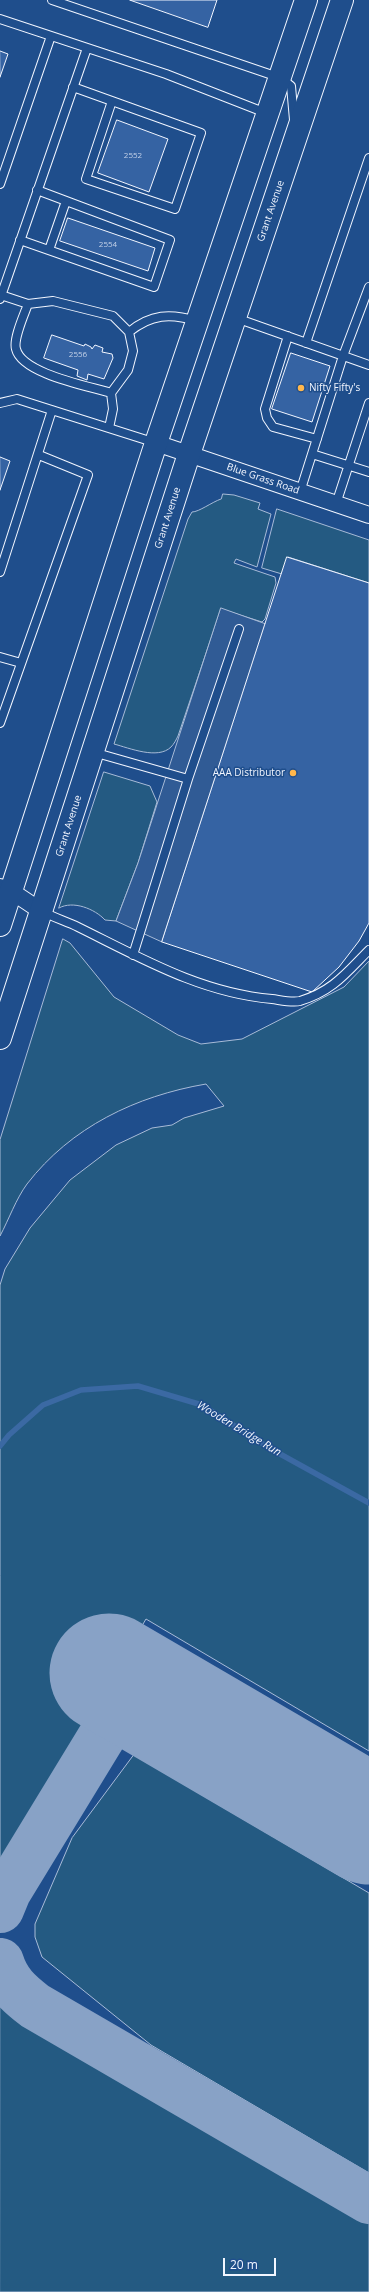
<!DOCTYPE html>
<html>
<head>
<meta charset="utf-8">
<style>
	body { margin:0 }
	#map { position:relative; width:369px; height:2292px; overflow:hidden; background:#1f4e8c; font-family:"Open Sans",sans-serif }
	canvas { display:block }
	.scale { position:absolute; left:223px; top:2258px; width:53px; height:18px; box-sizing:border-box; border:2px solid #f2f6ff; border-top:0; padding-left:5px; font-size:12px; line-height:14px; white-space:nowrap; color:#f2f6ff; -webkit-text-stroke:3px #1f4e8c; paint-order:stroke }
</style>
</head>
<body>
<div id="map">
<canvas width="369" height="2292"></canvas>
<div class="scale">20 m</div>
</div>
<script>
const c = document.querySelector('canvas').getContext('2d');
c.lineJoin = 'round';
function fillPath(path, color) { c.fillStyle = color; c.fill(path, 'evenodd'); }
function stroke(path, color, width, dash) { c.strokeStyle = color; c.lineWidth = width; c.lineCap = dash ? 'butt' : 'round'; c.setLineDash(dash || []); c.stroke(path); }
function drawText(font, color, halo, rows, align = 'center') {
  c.font = font + ' "Open Sans",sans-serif'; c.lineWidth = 3; c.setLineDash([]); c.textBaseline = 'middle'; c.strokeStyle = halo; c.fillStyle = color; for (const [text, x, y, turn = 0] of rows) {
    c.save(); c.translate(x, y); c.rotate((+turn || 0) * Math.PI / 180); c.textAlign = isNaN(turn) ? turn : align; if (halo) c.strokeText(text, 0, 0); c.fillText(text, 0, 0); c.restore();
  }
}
const green = new Path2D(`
	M 223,494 L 234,495 L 260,503 L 258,509 L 271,514 L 257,567 L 236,559 L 234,563 L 275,577 L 276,583 L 265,619 L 262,622 L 221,609 L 178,736 C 176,740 174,744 171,747 C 158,760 129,748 114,744 L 188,519 L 192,512 C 199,512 212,502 221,499 Z
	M 277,509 L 369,540 L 369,583 L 288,557 L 282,574 L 262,568 Z
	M 104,772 L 150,786 L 157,802 L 138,863 L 116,921 L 105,920 C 95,909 73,900 59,908 Z
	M 63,939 L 70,943 L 114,997 L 178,1035 L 201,1044 L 242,1039 L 344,987 L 369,961 L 369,1751 L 146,1619 L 0,1866 L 0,1285 L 5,1269 L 30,1228 L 70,1180 L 116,1145 L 152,1128 L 172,1125 L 184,1118 L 224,1106 L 206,1084 C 136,1096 71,1127 27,1184 C 16,1199 9,1219 0,1236 L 0,1140 Z
	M 134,1755 L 369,1893 L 369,2173 L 151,2045 L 42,1957 L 35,1937 L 35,1924 L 72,1838 Z
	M 0,1996 L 6,2004 L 27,2021 L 369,2221 L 369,2292 L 0,2292 Z`);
fillPath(green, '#245a82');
stroke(green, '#a8bbd7', 1);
const parking = new Path2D(`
	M 221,608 L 266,624 L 162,942 L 116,921 L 138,863 Z`);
fillPath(parking, '#305b95');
stroke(parking, '#a8bbd7', 1);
stroke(new Path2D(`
	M 0,1446 L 9,1435 L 43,1405 L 81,1390 L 138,1386 L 202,1405 L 271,1449 L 369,1503`), '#3b69a3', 5.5);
stroke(new Path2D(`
	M 0,1909 L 7,1892 L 132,1687
	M 0,1962 C 6,1982 18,1993 35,2006 L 369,2200`), '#88a2c6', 48);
stroke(new Path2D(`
	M 109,1673 L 369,1825`), '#88a2c6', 119);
const building = new Path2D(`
	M 130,0 L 217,0 L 208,27 Z
	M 0,51 L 8,54 L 0,77 Z
	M 117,120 L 168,139 L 149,192 L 98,173 Z
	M 68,218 L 155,248 L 148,271 L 60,241 Z
	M 52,335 L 84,346 L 85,344 L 91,347 L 92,349 L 95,345 L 103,348 L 102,352 L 112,354 L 113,358 L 104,379 L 88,374 L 87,380 L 77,376 L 78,370 L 44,358 Z
	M 291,353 L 330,366 L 312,422 L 272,409 Z
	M 0,457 L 10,461 L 0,490 Z
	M 287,557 L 369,583 L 369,923 L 359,941 L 339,967 L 312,992 L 162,942 Z`);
fillPath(building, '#3563a3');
stroke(building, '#f2f6ff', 1);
const service = new Path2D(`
	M 52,0 L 281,78 L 291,86 L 294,120
	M 0,19 L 166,74 L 266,113
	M 73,87 L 201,133 L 175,209 L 86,179 L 112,101
	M 0,184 L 51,36
	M 20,240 L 154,287 L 170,240 L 37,190
	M 49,250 L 66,201
	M 1,295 L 28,304 L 53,301 L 113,316 L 129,332 L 133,351 L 128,370 L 111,393 L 113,409 L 109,428
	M 0,299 L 87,48
	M 28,304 C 24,315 13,339 16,349 C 22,374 89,386 111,393
	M 236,318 L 369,365
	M 129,332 C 151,314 170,313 197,321
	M 288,336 L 265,409 L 267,418 L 273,427 L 317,439
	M 306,343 L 369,158
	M 0,403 L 17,399 L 156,443
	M 312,454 L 369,472
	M 300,492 L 343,356 L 369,287
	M 336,504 L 369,403
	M 0,572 L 52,410
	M 0,657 L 21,663
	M 0,723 L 88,475 L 39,455
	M 93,752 L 188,779
	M 42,911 C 54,918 66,921 78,927 C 141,958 201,993 272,999 C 280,1000 292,1003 300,1001 C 333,991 346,973 369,950
	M 133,955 L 188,779 L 239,629`);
const minor = new Path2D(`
	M 156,443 L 369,515
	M 0,887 L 11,891 L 41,911`);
const primary = new Path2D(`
	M 0,925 L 156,443 L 306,0
	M 0,1038 L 189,454 L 342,0`);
stroke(service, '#f2f6ff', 10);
stroke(minor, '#f2f6ff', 18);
stroke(primary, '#f2f6ff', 24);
stroke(service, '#1f4e8c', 8);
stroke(minor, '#1f4e8c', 16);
stroke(primary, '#1f4e8c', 22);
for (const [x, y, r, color] of [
	[301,388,4,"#ffb74d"],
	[293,773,4,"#ffb74d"]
]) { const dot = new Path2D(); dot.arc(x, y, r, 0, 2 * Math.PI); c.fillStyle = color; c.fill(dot); stroke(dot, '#1f4e8c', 1.5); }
drawText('8px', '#c3d1e8', null, [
	["2552",133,156],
	["2554",108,245],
	["2556",78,355]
]);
drawText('10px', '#f2f6ff', '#1f4e8c', [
	["Grant Avenue",271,211,-71],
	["Blue Grass Road",263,479,19],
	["Grant Avenue",168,518,-72],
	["Grant Avenue",69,826,-72]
]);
drawText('10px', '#f2f6ff', '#1f4e8c', [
	["Nifty Fifty's",309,388],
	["AAA Distributor",285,773,"right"]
], 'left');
drawText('italic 11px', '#f2f6ff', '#1f4e8c', [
	["Wooden Bridge Run",239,1429,31]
]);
</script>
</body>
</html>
